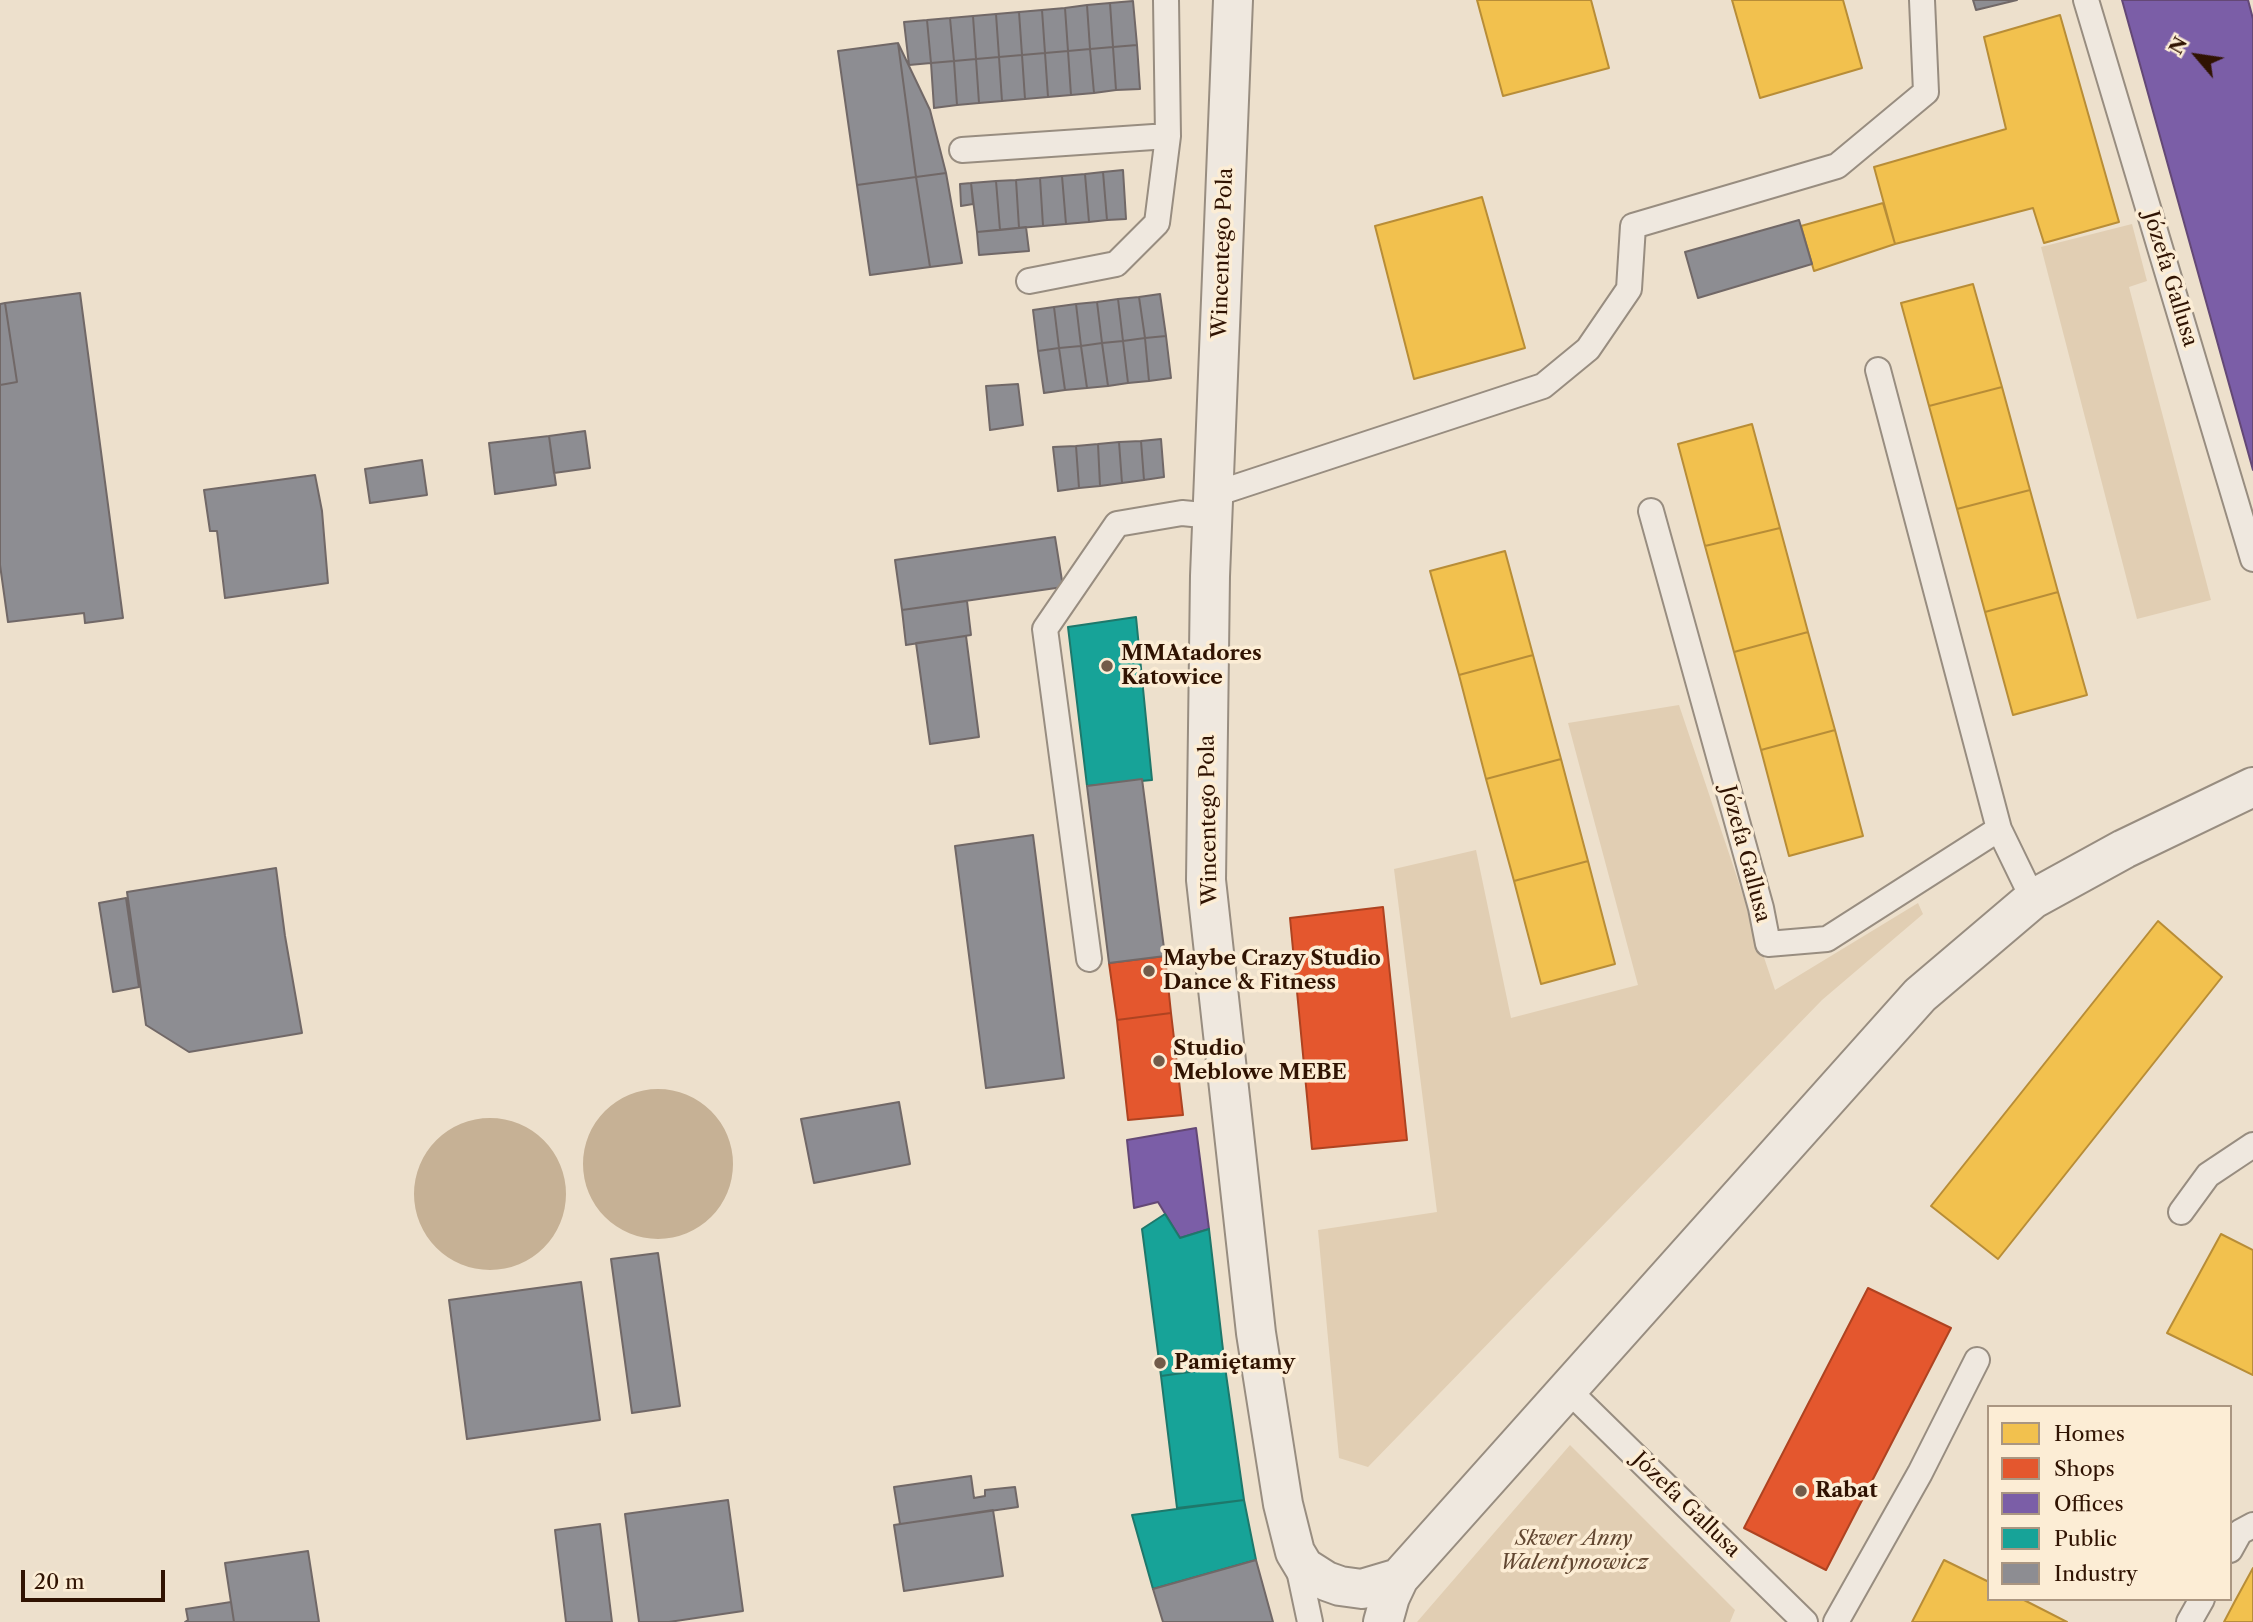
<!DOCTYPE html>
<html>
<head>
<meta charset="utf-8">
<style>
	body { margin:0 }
	#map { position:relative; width:2253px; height:1622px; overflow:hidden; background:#ede0cc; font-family:"Libre Caslon Text",serif }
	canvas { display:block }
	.legend { position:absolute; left:1987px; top:1405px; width:245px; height:196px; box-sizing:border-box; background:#fcedd5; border:2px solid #aa9681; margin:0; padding:9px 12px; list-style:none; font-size:21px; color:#301302 }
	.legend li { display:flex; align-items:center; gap:14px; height:35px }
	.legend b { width:35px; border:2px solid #aa9681 }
	.north { position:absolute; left:2162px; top:21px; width:70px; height:70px; -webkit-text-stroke:5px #fcedd5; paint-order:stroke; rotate:299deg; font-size:19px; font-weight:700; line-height:28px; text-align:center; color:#301302 }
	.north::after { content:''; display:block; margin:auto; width:24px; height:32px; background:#301302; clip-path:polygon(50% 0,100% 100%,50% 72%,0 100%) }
	.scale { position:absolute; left:21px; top:1570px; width:144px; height:32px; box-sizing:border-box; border:4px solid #301302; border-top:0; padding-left:9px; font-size:21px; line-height:24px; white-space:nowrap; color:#301302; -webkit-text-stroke:5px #fcedd5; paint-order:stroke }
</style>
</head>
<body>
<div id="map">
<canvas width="2253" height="1622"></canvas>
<ul class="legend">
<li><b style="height:19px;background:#f2c14e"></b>Homes</li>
<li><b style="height:19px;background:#e4572e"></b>Shops</li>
<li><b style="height:19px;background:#7b5ea7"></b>Offices</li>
<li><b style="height:19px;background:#17a398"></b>Public</li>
<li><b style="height:19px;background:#8d8d92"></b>Industry</li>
</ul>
<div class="north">N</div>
<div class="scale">20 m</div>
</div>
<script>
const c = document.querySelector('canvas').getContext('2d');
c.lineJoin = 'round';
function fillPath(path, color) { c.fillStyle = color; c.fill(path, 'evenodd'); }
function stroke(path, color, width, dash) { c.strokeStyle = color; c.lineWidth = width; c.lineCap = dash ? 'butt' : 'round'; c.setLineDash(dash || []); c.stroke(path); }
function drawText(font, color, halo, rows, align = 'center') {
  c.font = font + ' "Libre Caslon Text",serif'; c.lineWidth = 7; c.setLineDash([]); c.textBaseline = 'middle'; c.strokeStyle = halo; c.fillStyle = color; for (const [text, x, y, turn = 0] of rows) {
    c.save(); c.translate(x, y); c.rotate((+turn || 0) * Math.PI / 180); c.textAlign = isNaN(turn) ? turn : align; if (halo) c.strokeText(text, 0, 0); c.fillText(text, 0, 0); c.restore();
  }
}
fillPath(new Path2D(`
	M 2132,224 L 2147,281 L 2129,287 L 2211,600 L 2137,619 L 2041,247 Z
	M 1679,705 L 1775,990 L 1918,903 L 1923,914 L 1822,1000 L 1368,1467 L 1339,1458 L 1318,1230 L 1437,1212 L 1394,869 L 1476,850 L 1511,1018 L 1638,985 L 1568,723 Z
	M 1570,1445 L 1735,1610 L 1730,1622 L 1417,1622 Z`), '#e1ceb3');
fillPath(new Path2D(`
	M583 1164a75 75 0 1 1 150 0a75 75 0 1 1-150 0Z
	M414 1194a76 76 0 1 1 152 0a76 76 0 1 1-152 0Z`), '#c6b195');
const homes = new Path2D(`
	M 1477,0 L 1591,0 L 1609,68 L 1503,96 Z
	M 1732,0 L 1843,0 L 1862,68 L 1760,98 Z
	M 2060,15 L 2119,222 L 2044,243 L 2033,208 L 1895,244 L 1874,167 L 2006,129 L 1984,37 Z
	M 1482,197 L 1525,348 L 1414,379 L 1375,226 Z
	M 1883,203 L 1895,244 L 1814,271 L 1801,226 Z
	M 1973,284 L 2002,387 L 1929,406 L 1901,303 Z
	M 2002,387 L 2030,490 L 1957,509 L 1929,406 Z
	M 1752,424 L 1780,528 L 1705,546 L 1678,444 Z
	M 2030,490 L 2058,592 L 1985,612 L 1957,509 Z
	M 1780,528 L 1808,632 L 1734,652 L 1705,546 Z
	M 1505,551 L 1533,655 L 1459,675 L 1430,571 Z
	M 2058,592 L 2087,695 L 2013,715 L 1985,612 Z
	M 1808,632 L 1835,730 L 1761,750 L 1734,652 Z
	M 1533,655 L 1561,759 L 1486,779 L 1459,675 Z
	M 1835,730 L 1863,836 L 1789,856 L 1761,750 Z
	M 1561,759 L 1588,861 L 1514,881 L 1486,779 Z
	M 1588,861 L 1615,964 L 1541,984 L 1514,881 Z
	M 2158,921 L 2222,977 L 1998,1259 L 1931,1206 Z
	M 2221,1234 L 2253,1250 L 2253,1375 L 2167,1333 Z
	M 1944,1560 L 1989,1582 L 1989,1599 L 2022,1599 L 2067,1622 L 1912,1622 Z
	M 2253,1568 L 2253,1622 L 2224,1622 L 2235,1601 Z`);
fillPath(homes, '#f2c14e');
stroke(homes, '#b88d37', 2);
const shops = new Path2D(`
	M 1383,907 L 1407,1140 L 1312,1149 L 1290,918 Z
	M 1165,956 L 1171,1013 L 1117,1020 L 1109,963 Z
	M 1171,1013 L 1183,1115 L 1128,1120 L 1117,1020 Z
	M 1868,1288 L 1951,1328 L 1826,1570 L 1744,1528 Z`);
fillPath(shops, '#e4572e');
stroke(shops, '#ae4321', 2);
const offices = new Path2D(`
	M 2122,0 L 2248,0 L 2253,19 L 2253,470 Z
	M 1196,1128 L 1209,1229 L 1180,1238 L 1158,1202 L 1134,1208 L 1127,1140 Z`);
fillPath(offices, '#7b5ea7');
stroke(offices, '#644876', 2);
const public = new Path2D(`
	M 1136,617 L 1152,780 L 1087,786 L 1068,627 Z
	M 1165,1214 L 1180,1238 L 1209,1229 L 1225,1367 L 1161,1376 L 1142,1229 Z
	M 1225,1367 L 1244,1500 L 1177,1508 L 1161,1376 Z
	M 1244,1500 L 1256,1560 L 1153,1589 L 1132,1515 Z`);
fillPath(public, '#17a398');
stroke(public, '#1e786b', 2);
const industry = new Path2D(`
	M 1973,0 L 2017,0 L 1976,10 Z
	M 1133,1 L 1137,45 L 1113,47 L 1110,3 Z
	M 1110,3 L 1113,47 L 1090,49 L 1087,5 Z
	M 1087,5 L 1090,49 L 1068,51 L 1065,8 Z
	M 1065,8 L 1068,51 L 1045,53 L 1042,10 Z
	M 1042,10 L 1045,53 L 1022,55 L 1019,12 Z
	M 1019,12 L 1022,55 L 999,57 L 996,14 Z
	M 996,14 L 999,57 L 976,59 L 973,16 Z
	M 973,16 L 976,59 L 954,61 L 950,18 Z
	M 950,18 L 954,61 L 931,63 L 927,20 Z
	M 927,20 L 931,63 L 909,65 L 904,22 Z
	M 898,43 L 916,177 L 857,185 L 838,51 Z
	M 898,43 L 930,110 L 946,173 L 916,177 Z
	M 1137,45 L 1140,89 L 1116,90 L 1113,47 Z
	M 1113,47 L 1116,90 L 1094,93 L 1090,49 Z
	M 1090,49 L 1094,93 L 1071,95 L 1068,51 Z
	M 1068,51 L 1071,95 L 1048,97 L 1045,53 Z
	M 1045,53 L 1048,97 L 1025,99 L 1022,55 Z
	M 1022,55 L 1025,99 L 1002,101 L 999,57 Z
	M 999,57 L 1002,101 L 979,103 L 976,59 Z
	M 976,59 L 979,103 L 957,105 L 954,61 Z
	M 954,61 L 957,105 L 934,108 L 931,63 Z
	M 1123,170 L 1126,219 L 1107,220 L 1103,172 Z
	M 1103,172 L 1107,220 L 1089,222 L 1085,174 Z
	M 946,173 L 962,263 L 930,267 L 916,177 Z
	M 1085,174 L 1089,222 L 1066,224 L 1062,176 Z
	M 1062,176 L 1066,224 L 1043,226 L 1040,178 Z
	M 916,177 L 930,267 L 870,275 L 857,185 Z
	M 1040,178 L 1043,226 L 1019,228 L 1016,180 Z
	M 1016,180 L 1019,228 L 1000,230 L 996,181 Z
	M 996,181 L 1000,230 L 977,232 L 971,183 Z
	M 971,183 L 973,204 L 961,206 L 960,184 Z
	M 1799,220 L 1812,264 L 1698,298 L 1685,252 Z
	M 1026,227 L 1029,251 L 979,255 L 977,232 Z
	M 80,293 L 123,618 L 85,623 L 84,613 L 8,622 L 0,565 L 0,385 L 17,382 L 5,303 Z
	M 1160,294 L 1166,336 L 1145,338 L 1139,297 Z
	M 1139,297 L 1145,338 L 1123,341 L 1118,299 Z
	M 1118,299 L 1123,341 L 1102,343 L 1097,302 Z
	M 1097,302 L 1102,343 L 1081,346 L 1076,304 Z
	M 5,303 L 17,382 L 0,385 L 0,304 Z
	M 1076,304 L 1081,346 L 1059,348 L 1054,307 Z
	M 1054,307 L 1059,348 L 1038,351 L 1033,310 Z
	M 1166,336 L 1171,378 L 1149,381 L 1145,338 Z
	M 1145,338 L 1149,381 L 1128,383 L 1123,341 Z
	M 1123,341 L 1128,383 L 1108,386 L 1102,343 Z
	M 1102,343 L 1108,386 L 1087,388 L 1081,346 Z
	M 1081,346 L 1087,388 L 1065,390 L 1059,348 Z
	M 1059,348 L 1065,390 L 1044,393 L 1038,351 Z
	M 1018,384 L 1023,425 L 990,430 L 986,386 Z
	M 585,431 L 590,468 L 554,473 L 549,436 Z
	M 549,436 L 556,485 L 495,494 L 489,443 Z
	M 1161,439 L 1164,477 L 1144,480 L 1141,441 Z
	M 1141,441 L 1144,480 L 1122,483 L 1119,442 Z
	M 1119,442 L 1122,483 L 1100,486 L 1098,444 Z
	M 1098,444 L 1100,486 L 1079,488 L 1076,446 Z
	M 1076,446 L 1079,488 L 1058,491 L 1053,447 Z
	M 422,460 L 427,495 L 370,503 L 365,469 Z
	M 315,475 L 322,511 L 328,583 L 225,598 L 217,531 L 210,531 L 204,490 Z
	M 1055,537 L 1063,587 L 902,610 L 895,560 Z
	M 967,601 L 971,635 L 906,645 L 902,610 Z
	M 966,636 L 979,737 L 930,744 L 916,643 Z
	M 1142,779 L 1165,956 L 1109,963 L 1087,786 Z
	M 1033,835 L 1064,1078 L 986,1088 L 955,846 Z
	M 276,868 L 285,936 L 302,1033 L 189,1052 L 146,1025 L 127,892 Z
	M 126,898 L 139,987 L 113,992 L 99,903 Z
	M 899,1102 L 910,1164 L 814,1183 L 801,1119 Z
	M 658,1253 L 680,1406 L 632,1413 L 611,1259 Z
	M 581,1282 L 600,1420 L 467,1439 L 449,1300 Z
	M 971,1476 L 974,1498 L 985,1496 L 985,1490 L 1015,1487 L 1018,1507 L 900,1524 L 894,1487 Z
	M 728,1500 L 743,1611 L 669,1622 L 639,1622 L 625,1514 Z
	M 993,1510 L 1003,1576 L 904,1591 L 894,1525 Z
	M 600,1524 L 612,1622 L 566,1622 L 555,1530 Z
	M 308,1551 L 319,1622 L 234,1622 L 225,1563 Z
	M 1256,1560 L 1273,1622 L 1163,1622 L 1153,1589 Z
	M 231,1602 L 234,1622 L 185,1622 L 188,1620 L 186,1609 Z`);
fillPath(industry, '#8d8d92');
stroke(industry, '#716867', 2);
const service = new Path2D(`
	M 2086,0 L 2253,559
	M 962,150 L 1168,136
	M 1029,281 L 1116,264 L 1157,223 L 1168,136 L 1166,0
	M 1878,370 L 1999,829 L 2033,899
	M 1215,494 L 1543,386 L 1588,349 L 1629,289 L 1633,226 L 1837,166 L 1926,92 L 1922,0
	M 1651,511 L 1761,908 L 1768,944 L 1827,939 L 1999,829
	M 1089,959 L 1045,629 L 1117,524 L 1182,513 L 1213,516
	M 2181,1212 L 2208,1175 L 2253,1145
	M 1566,1388 L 1805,1622
	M 2230,1550 L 2240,1532 L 2253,1525
	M 1296,1556 L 1310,1622
	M 1836,1622 L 1920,1473 L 1977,1360
	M 2189,1622 L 2202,1599`);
const minor = new Path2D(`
	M 1233,0 L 1210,576 L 1206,880 L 1256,1333 L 1283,1504 L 1295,1552 L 1304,1567 L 1326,1581 L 1340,1586 L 1362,1589 L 1399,1578
	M 1383,1622 L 1390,1597 L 1399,1578 L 1920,995 L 2033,899 L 2124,849 L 2253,787`);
stroke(service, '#988d80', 28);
stroke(minor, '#988d80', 42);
stroke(service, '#efe8df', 24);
stroke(minor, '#efe8df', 38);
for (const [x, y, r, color] of [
	[1107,666,7,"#725b49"],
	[1149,971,7,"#725b49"],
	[1159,1061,7,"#725b49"],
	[1160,1363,7,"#725b49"],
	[1801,1491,7,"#725b49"]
]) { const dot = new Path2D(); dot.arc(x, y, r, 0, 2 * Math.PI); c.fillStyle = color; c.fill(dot); stroke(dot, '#fcedd5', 2.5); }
drawText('21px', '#301302', '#fcedd5', [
	["Wincentego Pola",1223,253,-88],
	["Józefa Gallusa",2170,279,73],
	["Wincentego Pola",1209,820,-91],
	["Józefa Gallusa",1745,854,75],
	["Józefa Gallusa",1686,1505,44]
]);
drawText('bold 21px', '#301302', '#fcedd5', [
	["MMAtadores",1121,654],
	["Katowice",1121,678],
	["Maybe Crazy Studio",1163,959],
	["Dance & Fitness",1163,983],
	["Studio",1173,1049],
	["Meblowe MEBE",1173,1073],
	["Pamiętamy",1174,1363],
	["Rabat",1815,1491]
], 'left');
drawText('italic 21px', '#624731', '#fcedd5', [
	["Skwer Anny",1574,1539],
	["Walentynowicz",1574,1563]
]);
</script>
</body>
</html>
